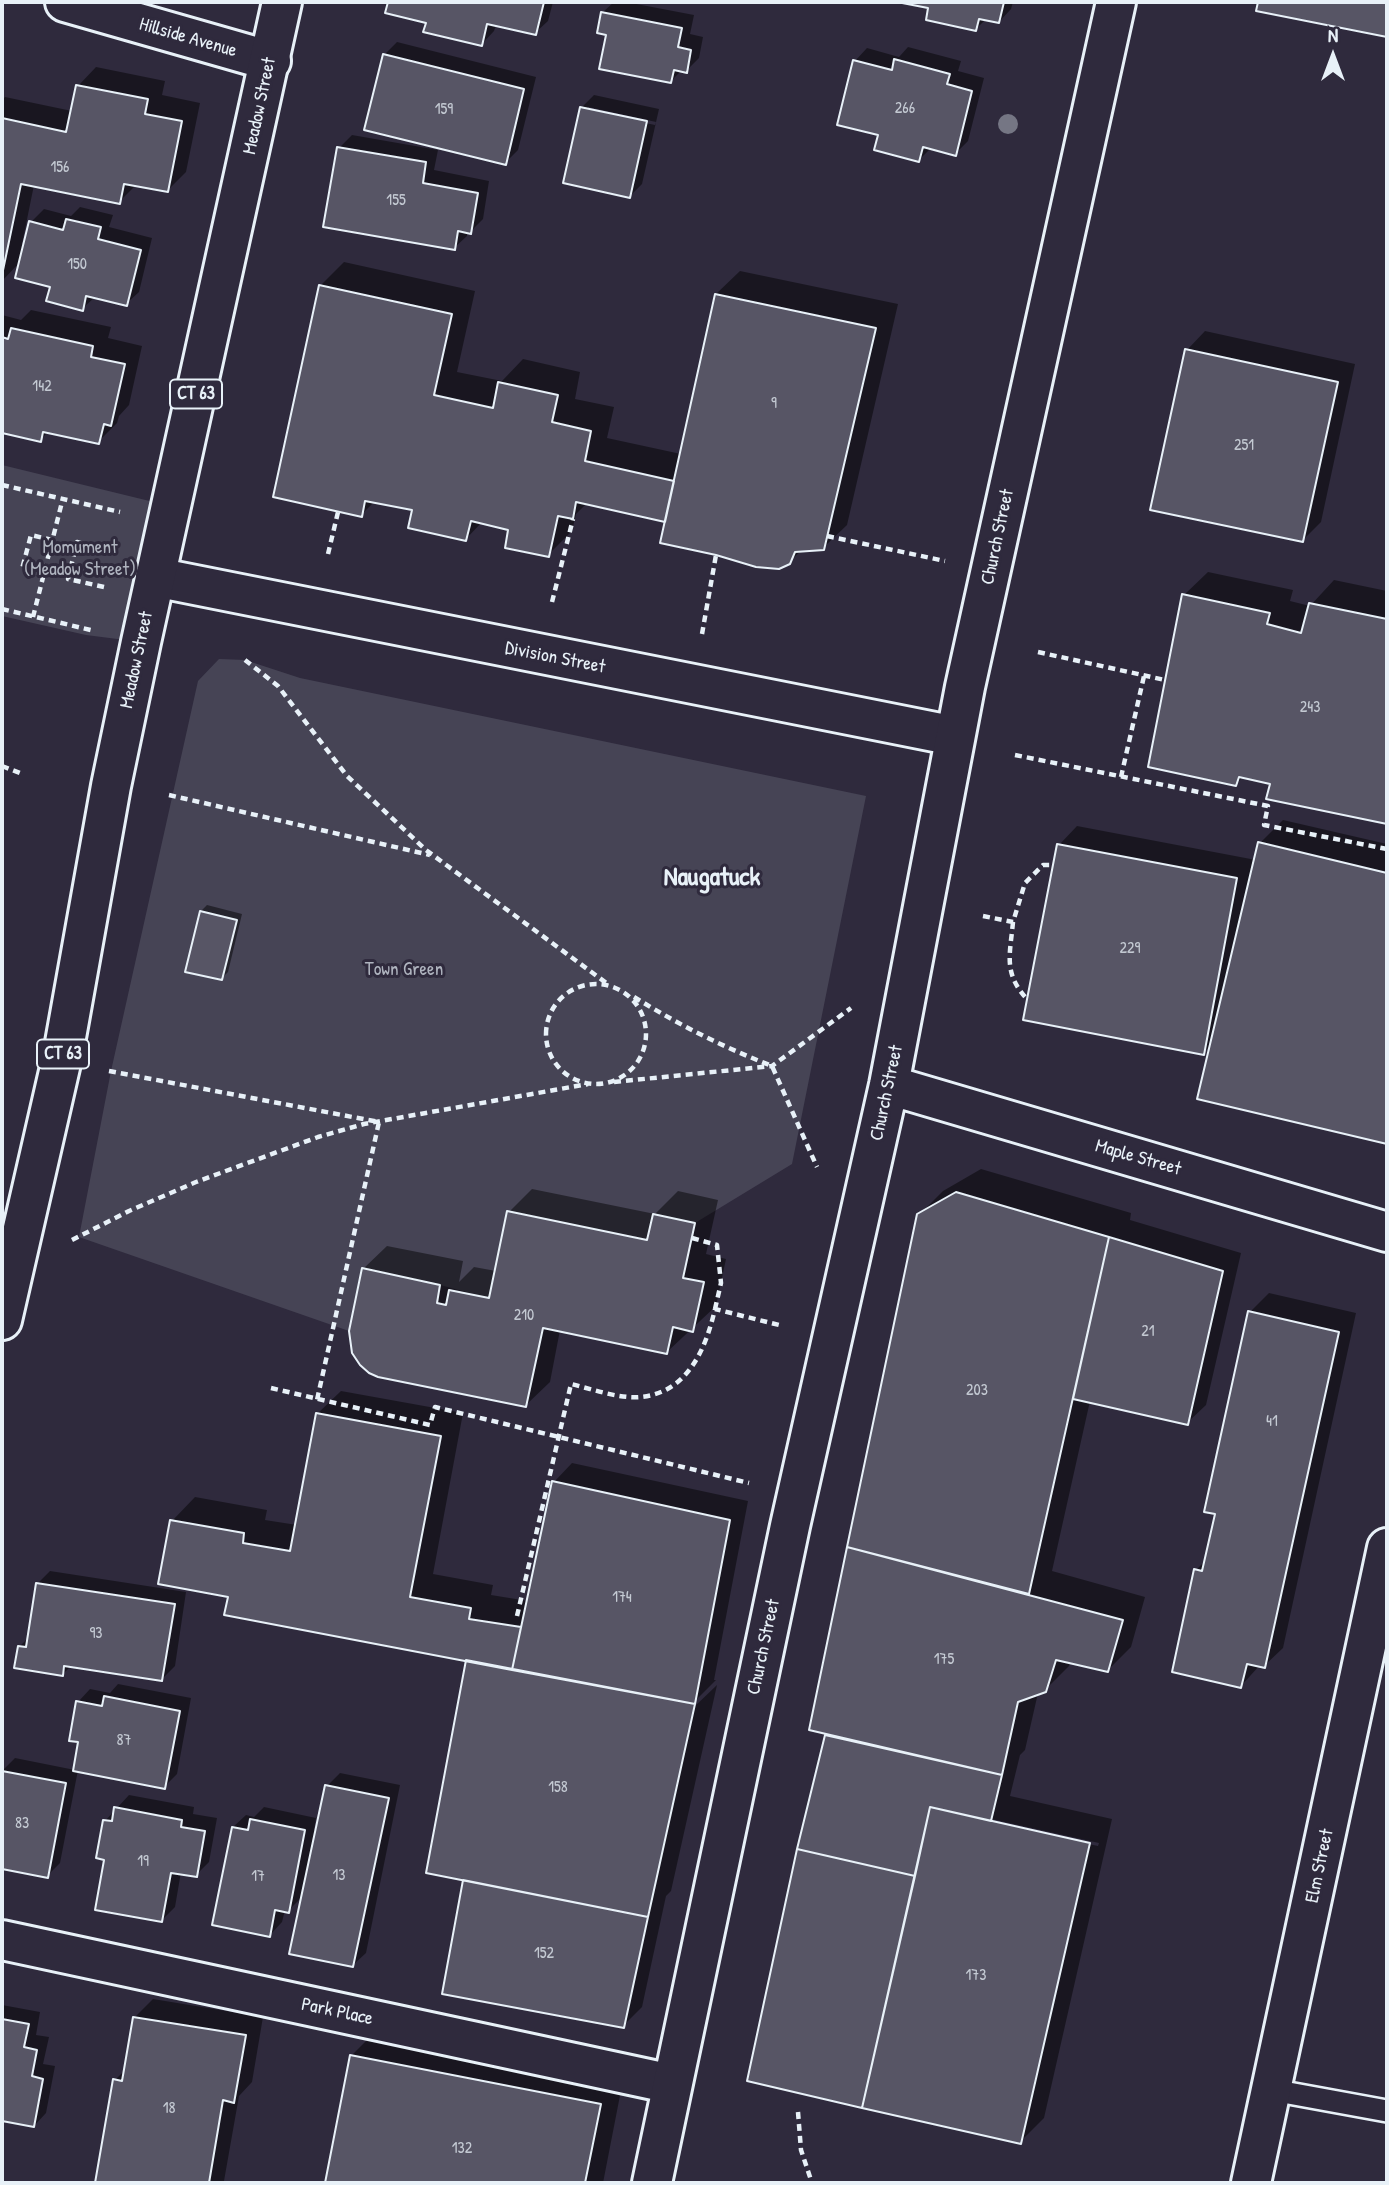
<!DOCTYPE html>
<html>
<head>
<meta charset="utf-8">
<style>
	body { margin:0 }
	#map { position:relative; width:1389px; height:2185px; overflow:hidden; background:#2f2a3d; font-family:"Patrick Hand",sans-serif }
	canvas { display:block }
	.frame { position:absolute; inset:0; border:4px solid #e8f1f8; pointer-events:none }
	.north { position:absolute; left:1298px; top:21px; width:70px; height:70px; -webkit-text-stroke:5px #2f2a3d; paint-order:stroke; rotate:0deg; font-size:19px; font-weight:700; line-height:28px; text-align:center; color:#e8f1f8 }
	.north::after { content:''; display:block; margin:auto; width:24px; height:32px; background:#e8f1f8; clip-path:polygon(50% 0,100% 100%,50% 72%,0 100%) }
</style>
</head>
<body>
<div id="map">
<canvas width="1389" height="2185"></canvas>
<div class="frame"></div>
<div class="north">N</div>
</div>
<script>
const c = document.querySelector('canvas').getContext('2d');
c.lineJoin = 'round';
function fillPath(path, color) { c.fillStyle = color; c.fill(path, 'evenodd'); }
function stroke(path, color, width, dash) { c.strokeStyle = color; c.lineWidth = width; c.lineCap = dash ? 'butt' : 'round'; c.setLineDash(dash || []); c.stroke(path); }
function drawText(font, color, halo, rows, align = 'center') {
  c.font = font + ' "Patrick Hand",sans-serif'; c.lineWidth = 6; c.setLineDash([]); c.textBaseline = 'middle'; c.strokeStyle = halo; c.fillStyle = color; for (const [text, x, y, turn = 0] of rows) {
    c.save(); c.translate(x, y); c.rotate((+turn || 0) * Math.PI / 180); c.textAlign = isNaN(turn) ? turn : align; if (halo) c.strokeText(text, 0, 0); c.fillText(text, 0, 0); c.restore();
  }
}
fillPath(new Path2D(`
	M 2,465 L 170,506 L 141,642 L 86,635 L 2,616 Z
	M 219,659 L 245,660 L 300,678 L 866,796 L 792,1164 L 695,1223 L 653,1214 L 647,1240 L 507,1211 L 489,1298 L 440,1285 L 362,1269 L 349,1331 L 79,1237 L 111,1071 L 198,681 Z`), '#464455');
fillPath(new Path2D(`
	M 390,2 L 553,2 L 548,21 L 535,33 L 496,25 L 494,31 L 482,44 L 428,21 L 388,12 Z
	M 614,2 L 626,2 L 694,15 L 690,34 L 703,37 L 699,58 L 686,71 L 682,70 L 671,81 L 608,33 L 603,12 Z
	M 906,2 L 1013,2 L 1011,9 L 999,22 L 986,19 L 976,29 L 930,7 Z
	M 1260,2 L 1387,2 L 1387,35 L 1258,9 Z
	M 397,42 L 536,77 L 518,150 L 505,163 L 384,55 Z
	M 908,47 L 961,61 L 958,71 L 984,78 L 968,141 L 955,154 L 932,147 L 919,160 L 880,134 L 855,61 L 867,48 L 899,57 Z
	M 96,67 L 165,81 L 162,95 L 200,103 L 186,172 L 168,190 L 137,184 L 119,202 L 34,185 L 22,244 L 25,244 L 31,222 L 44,209 L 71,216 L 80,207 L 113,215 L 109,227 L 152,238 L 139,292 L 126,304 L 95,297 L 82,309 L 21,261 L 2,281 L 2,100 L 5,97 L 72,111 L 78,86 Z
	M 594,95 L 659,109 L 642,184 L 630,196 L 581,108 ZM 588,107 L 656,122 L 655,125 L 588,111 Z
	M 352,135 L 438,150 L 434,170 L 489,181 L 483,219 L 470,232 L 467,232 L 467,236 L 454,248 L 339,148 Z
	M 344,262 L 475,291 L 457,372 L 502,381 L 523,359 L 580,372 L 575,399 L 614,407 L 607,438 L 681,454 L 716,294 L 740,271 L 898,304 L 847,525 L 823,548 L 802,550 L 789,562 L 667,521 L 587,503 L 576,514 L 572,531 L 548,555 L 511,528 L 482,522 L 466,539 L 414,509 L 375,501 L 361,515 L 320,286 Z
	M 31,310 L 111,327 L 108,338 L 142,346 L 129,405 L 119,416 L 117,423 L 98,442 L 49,431 L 40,440 L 2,431 L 2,315 L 21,320 Z
	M 1205,331 L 1355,364 L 1321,522 L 1302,541 L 1187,350 Z
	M 1208,572 L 1293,590 L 1290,601 L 1310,606 L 1334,580 L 1387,591 L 1387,822 L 1269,798 L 1272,782 L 1244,776 L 1236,784 L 1184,595 Z
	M 1283,820 L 1387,844 L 1387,1142 L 1199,1098 L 1212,1044 L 1203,1053 L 1059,845 L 1077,826 L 1256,860 L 1260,843 Z
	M 207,905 L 242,914 L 228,972 L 221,979 L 201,911 Z
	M 981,1169 L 1131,1213 L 1130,1220 L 1241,1253 L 1206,1405 L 1187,1423 L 1090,1401 L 1052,1571 L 1145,1597 L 1131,1647 L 1108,1670 L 1071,1661 L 1069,1666 L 1045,1690 L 1038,1693 L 1025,1750 L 1020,1755 L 1010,1796 L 1112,1819 L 1044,2118 L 1020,2142 L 827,1735 L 829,1733 L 811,1729 L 919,1215 L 943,1191 ZM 991,1819 L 1099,1843 L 1098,1846 L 988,1822 Z
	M 532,1189 L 655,1214 L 678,1191 L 718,1200 L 706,1254 L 726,1259 L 716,1306 L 667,1352 L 560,1330 L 550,1382 L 526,1405 L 363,1269 L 387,1246 L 463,1261 L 459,1282 L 474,1267 L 496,1271 L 509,1212 Z
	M 1269,1293 L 1356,1313 L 1283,1648 L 1264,1666 L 1260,1665 L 1241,1686 L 1196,1570 L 1206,1560 L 1217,1512 L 1250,1312 Z
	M 341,1391 L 463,1413 L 433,1574 L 493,1585 L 491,1595 L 528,1601 L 554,1482 L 572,1463 L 748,1501 L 714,1680 L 716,1680 L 693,1703 L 693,1708 L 717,1685 L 671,1891 L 666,1896 L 642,2007 L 623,2026 L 465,1879 L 468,1659 L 230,1595 L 172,1521 L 195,1497 L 267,1510 L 265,1520 L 297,1525 L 317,1414 Z
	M 50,1571 L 186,1592 L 175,1666 L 162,1679 L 71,1666 L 63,1674 L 19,1647 L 29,1637 L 37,1584 Z
	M 118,1684 L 191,1698 L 177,1774 L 164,1787 L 78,1770 L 60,1863 L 47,1876 L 2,1867 L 2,1771 L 15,1758 L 75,1770 L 80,1741 L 78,1702 L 90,1689 L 110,1693 Z
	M 340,1773 L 400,1785 L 366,1953 L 353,1965 L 304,1895 L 288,1911 L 285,1910 L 282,1922 L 270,1935 L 233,1827 L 246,1815 L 254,1817 L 264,1807 L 316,1818 L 314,1830 L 317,1830 L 327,1786 Z
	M 129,1795 L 194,1807 L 193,1814 L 217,1818 L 209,1862 L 196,1875 L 181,1872 L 175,1907 L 162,1920 L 106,1858 L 105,1821 Z
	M 153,1999 L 263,2017 L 252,2082 L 239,2096 L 224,2181 L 222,2183 L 97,2182 L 115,2080 L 126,2069 L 135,2017 Z
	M 2,2005 L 40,2012 L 36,2035 L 49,2037 L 43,2064 L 55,2066 L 46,2113 L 34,2126 L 2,2119 Z
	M 375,2032 L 623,2080 L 603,2183 L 326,2183 L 351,2056 Z`), '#0007');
const building = new Path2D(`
	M 388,2 L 544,2 L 536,35 L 487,24 L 482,46 L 423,32 L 426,23 L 385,13 Z
	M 897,2 L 1004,2 L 999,23 L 979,19 L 976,31 L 926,20 L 928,8 Z
	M 1258,2 L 1387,2 L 1387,37 L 1256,11 Z
	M 601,12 L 682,28 L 678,47 L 691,50 L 687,73 L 674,70 L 671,83 L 599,69 L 606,35 L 597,33 Z
	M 383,54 L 524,89 L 506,165 L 364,130 Z
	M 894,59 L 950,74 L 947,84 L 972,91 L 956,156 L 923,147 L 919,162 L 874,150 L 878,135 L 837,125 L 853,60 L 892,70 Z
	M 76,85 L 148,99 L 145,114 L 182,121 L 168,192 L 124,184 L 120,204 L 21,184 L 2,275 L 2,118 L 66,132 Z
	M 580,107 L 647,121 L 630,198 L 563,183 Z
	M 337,147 L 426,162 L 423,183 L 478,193 L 471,234 L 458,231 L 455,250 L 323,227 Z
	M 66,219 L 101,227 L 98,239 L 141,250 L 127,306 L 86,296 L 83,311 L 46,301 L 50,287 L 15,278 L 29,221 L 63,230 Z
	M 319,285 L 452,314 L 434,395 L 493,408 L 498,382 L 558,395 L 552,422 L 591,431 L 585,461 L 674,481 L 665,522 L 576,502 L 573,519 L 558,516 L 549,557 L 505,548 L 508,530 L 471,521 L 466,541 L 408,528 L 412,510 L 365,501 L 362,517 L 273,497 Z
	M 715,294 L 876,328 L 824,550 L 795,552 L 790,564 L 779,569 L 756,567 L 716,555 L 660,543 Z
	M 11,328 L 93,346 L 91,357 L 125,364 L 111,426 L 104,424 L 99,444 L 43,432 L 41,442 L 2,433 L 2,337 L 8,339 Z
	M 1185,349 L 1338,382 L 1303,542 L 1150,510 Z
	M 1182,594 L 1270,613 L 1267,624 L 1301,633 L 1309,603 L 1387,619 L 1387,824 L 1266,799 L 1270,784 L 1239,777 L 1236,786 L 1148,767 Z
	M 1258,842 L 1387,873 L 1387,1144 L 1197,1099 Z
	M 1057,844 L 1237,878 L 1204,1055 L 1023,1020 Z
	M 200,911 L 237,920 L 222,980 L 185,972 Z
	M 956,1192 L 1109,1237 L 1029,1594 L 847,1547 L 917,1214 Z
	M 507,1211 L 647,1240 L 653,1214 L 695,1223 L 683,1278 L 704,1282 L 693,1332 L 673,1327 L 667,1354 L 543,1328 L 526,1407 L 378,1377 L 369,1373 L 360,1365 L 352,1353 L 349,1331 L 362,1268 L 440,1285 L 437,1303 L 446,1305 L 449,1290 L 489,1298 Z
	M 1109,1237 L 1223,1271 L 1188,1425 L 1073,1399 Z
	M 1248,1311 L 1339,1332 L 1265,1668 L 1247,1664 L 1241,1688 L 1172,1672 L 1194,1569 L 1202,1571 L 1215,1514 L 1204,1512 Z
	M 316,1413 L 441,1436 L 410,1597 L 471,1608 L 469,1619 L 521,1627 L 512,1670 L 224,1615 L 228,1597 L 158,1584 L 170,1520 L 244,1533 L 243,1543 L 290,1551 Z
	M 552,1481 L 730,1520 L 695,1704 L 512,1670 Z
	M 847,1547 L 1123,1620 L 1108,1672 L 1056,1660 L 1046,1692 L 1018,1702 L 1002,1775 L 809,1730 Z
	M 36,1583 L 175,1604 L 162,1681 L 64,1666 L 63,1676 L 14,1668 L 18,1646 L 26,1647 Z
	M 466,1660 L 695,1704 L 648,1917 L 426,1873 Z
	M 104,1696 L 180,1711 L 165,1789 L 73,1771 L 78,1742 L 69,1741 L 76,1701 L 102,1706 Z
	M 825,1735 L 1002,1775 L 991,1821 L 930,1807 L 915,1876 L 797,1849 Z
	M 2,1771 L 66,1783 L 48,1878 L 2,1869 Z
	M 325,1785 L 389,1798 L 353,1967 L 289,1954 Z
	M 114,1807 L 182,1820 L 181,1827 L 205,1831 L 197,1877 L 171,1873 L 162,1922 L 95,1910 L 104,1860 L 96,1858 L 103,1820 L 112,1821 Z
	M 930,1807 L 1090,1843 L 1021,2144 L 862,2108 Z
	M 250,1819 L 305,1830 L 289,1913 L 275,1910 L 270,1937 L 212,1925 L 232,1827 L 248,1830 Z
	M 797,1849 L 915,1876 L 862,2108 L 747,2081 Z
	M 463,1880 L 648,1917 L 624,2028 L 442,1994 Z
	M 133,2017 L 246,2035 L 234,2103 L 223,2100 L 209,2183 L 95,2183 L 113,2079 L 122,2081 Z
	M 2,2019 L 29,2024 L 24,2047 L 37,2050 L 32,2076 L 43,2079 L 34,2127 L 2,2121 Z
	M 350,2055 L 601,2104 L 585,2183 L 325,2183 Z`);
fillPath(building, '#575565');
stroke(building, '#e8f1f8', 2);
const service = new Path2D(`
	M 1272,2090 L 1387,2111`);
const minor = new Path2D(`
	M 65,2 L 271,61
	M 155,577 L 955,736
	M 2,1940 L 672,2084
	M 1251,2183 L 1387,1548`);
const tertiary = new Path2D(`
	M 889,1085 L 1387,1232
	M 652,2183 L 790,1526 L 889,1085 L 965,687 L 1116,2`);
const primary = new Path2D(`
	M 2,1320 L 63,1054 L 111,786 L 141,642 L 282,2`);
stroke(service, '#e8f1f8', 26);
stroke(minor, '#e8f1f8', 44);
stroke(tertiary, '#e8f1f8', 44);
stroke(primary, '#e8f1f8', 44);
stroke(new Path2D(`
	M 2,485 L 120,512
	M 827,536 L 945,561
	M 328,554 L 338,512
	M 43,574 L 22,569 L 31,535 L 52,540
	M 104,587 L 68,579 L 77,542 L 112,552 L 112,554
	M 552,602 L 573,519
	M 2,609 L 95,631
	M 33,617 L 63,498
	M 702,634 L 716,555
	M 1038,652 L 1165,680
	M 245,660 L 278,686 L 347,776 L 426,850 L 609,985
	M 1015,755 L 1268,806 L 1264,825 L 1387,849
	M 2,766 L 20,773
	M 1121,777 L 1144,676
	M 169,795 L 430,855
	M 983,916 L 1013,922 L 1025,883 L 1043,865 L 1052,865
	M 1013,922 C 1010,955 1003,973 1027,999
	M546 1034a50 50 0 1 1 100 0a50 50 0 1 1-100 0Z
	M 634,997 C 681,1026 721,1046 772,1066 L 817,1167
	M 109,1071 L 379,1122 L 317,1400
	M 614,1082 L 772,1066 L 851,1008
	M 692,1238 L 717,1245 L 721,1283 L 715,1309
	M 72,1240 L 129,1211 L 196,1182 L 318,1137 L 364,1124 L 588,1084
	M 271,1388 L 430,1425 L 435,1407 L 749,1483
	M 517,1616 L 571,1384 C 592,1389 619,1399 640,1397 C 688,1393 706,1348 715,1309 L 783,1326
	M 798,2112 L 801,2150 L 812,2183`), '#e8f1f8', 4.5, [7, 5]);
stroke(service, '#2f2a3d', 21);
stroke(minor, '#2f2a3d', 38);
stroke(tertiary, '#2f2a3d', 38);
stroke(primary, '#2f2a3d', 38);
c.fillStyle = '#757684';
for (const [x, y] of [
	[1008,124]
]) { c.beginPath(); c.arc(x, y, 10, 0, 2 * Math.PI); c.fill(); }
drawText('16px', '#c4cad3', null, [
	["266",905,109],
	["159",444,110],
	["156",60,168],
	["155",396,201],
	["150",77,265],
	["142",42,387],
	["9",774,404],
	["251",1244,446],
	["243",1310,708],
	["229",1130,949],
	["210",524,1316],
	["21",1148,1332],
	["203",977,1391],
	["41",1272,1422],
	["174",622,1598],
	["93",96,1634],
	["175",944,1660],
	["87",124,1741],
	["158",558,1788],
	["83",22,1824],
	["19",143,1862],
	["13",339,1876],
	["17",258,1877],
	["152",544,1954],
	["173",976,1976],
	["18",169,2109],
	["132",462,2149]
]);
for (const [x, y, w] of [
	[196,394,52],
	[63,1054,52]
]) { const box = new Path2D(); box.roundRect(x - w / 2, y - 14.5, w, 29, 5); c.fillStyle = '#2f2a3d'; c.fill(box); stroke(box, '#e8f1f8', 2); }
drawText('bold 18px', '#e8f1f8', null, [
	["CT 63",196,394],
	["CT 63",63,1054]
]);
drawText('19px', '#e8f1f8', '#2f2a3d', [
	["Hillside Avenue",188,38,16],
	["Meadow Street",260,106,-78],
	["Church Street",998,537,-78],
	["Division Street",555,658,11],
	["Meadow Street",137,660,-78],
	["Church Street",887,1093,-78],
	["Maple Street",1138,1158,16],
	["Church Street",764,1647,-78],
	["Elm Street",1320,1866,-78],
	["Park Place",337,2012,12]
]);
drawText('19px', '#afb4bf', '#2f2a3d', [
	["Momument",80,548],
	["(Meadow Street)",80,570],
	["Town Green",404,970]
]);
drawText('bold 26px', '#e8f1f8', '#2f2a3d', [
	["Naugatuck",712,878]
]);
</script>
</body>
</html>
